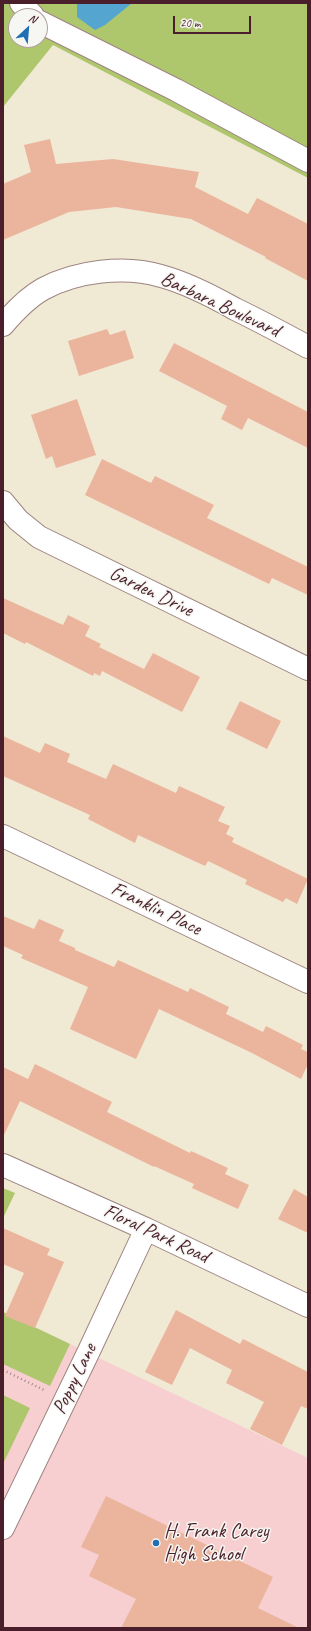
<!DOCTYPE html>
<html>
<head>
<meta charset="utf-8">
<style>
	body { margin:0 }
	#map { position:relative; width:311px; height:1631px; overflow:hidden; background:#f0e9d4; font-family:Caveat,sans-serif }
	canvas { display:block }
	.frame { position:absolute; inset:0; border:4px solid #4a1f2b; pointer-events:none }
	.north { position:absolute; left:8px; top:8px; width:40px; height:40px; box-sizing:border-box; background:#f6f6f2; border:1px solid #b1a0a2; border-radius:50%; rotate:26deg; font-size:11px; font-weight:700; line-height:16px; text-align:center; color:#4a1f2b }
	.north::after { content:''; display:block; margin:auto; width:14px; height:18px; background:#1f6fb2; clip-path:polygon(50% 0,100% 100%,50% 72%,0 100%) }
	.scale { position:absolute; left:173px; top:16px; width:78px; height:18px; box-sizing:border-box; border:2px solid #4a1f2b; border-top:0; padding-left:5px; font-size:12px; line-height:14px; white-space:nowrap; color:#4a1f2b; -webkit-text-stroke:3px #f6f6f2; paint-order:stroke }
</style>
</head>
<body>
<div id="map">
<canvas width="311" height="1631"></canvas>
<div class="frame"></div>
<div class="north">N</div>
<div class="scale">20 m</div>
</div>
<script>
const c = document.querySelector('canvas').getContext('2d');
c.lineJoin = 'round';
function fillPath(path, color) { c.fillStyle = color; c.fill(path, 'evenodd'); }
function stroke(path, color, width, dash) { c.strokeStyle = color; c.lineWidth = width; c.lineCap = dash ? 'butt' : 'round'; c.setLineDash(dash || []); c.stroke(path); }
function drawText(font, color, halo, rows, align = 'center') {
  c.font = font + ' Caveat,sans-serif'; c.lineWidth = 3; c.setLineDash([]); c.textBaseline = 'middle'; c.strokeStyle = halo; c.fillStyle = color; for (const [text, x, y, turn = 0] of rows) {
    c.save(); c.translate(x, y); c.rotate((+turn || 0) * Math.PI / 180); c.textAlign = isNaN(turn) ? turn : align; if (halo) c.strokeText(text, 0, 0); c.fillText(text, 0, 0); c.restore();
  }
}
fillPath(new Path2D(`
	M 3,1312 L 308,1458 L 308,1628 L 3,1628 Z`), '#f7cfd1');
fillPath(new Path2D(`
	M 3,3 L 308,3 L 308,178 L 53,45 L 3,107 ZM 16,16 L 40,16 L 40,40 L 16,40 Z
	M 3,1188 L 15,1193 L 3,1218 Z
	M 3,1312 L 70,1344 L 50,1386 L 3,1364 Z
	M 3,1395 L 30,1408 L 3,1464 Z`), '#aec66c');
fillPath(new Path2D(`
	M 77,3 L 132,3 L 105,25 L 95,30 L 77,17 Z`), '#54a5cf');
fillPath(new Path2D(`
	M 50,139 L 56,164 L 113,159 L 199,172 L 195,187 L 248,214 L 257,198 L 308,224 L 308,281 L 265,258 L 266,257 L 191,219 L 116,207 L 69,212 L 3,240 L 3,184 L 31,172 L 24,145 Z
	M 107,329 L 110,335 L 125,330 L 134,358 L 79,376 L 68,341 Z
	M 174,343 L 308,412 L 308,448 L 248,418 L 242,430 L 221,419 L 227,406 L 159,371 Z
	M 77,399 L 96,455 L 56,468 L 52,456 L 46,459 L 31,415 Z
	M 102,459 L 151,483 L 155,476 L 214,505 L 207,518 L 308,567 L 308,595 L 272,578 L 269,584 L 85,495 Z
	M 3,598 L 63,625 L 68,615 L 90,626 L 85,636 L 101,644 L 99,647 L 144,669 L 153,653 L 200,677 L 182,712 L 102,671 L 100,676 L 94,673 L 93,676 L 26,642 L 25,644 L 3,633 Z
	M 240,701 L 281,721 L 267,749 L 226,729 Z
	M 3,736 L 40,753 L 45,743 L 70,754 L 67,762 L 106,779 L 113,764 L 176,793 L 179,786 L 225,807 L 218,821 L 230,826 L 226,834 L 234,838 L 232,842 L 308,879 L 297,904 L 286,898 L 283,902 L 245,884 L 247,880 L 208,861 L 205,866 L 138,835 L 135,843 L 88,819 L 90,815 L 3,776 Z
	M 3,916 L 34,929 L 39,919 L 64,930 L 59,941 L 75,948 L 75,950 L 114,967 L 118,960 L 188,992 L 190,988 L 229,1007 L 226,1014 L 263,1032 L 266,1026 L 303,1045 L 301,1049 L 308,1052 L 308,1064 L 301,1079 L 252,1053 L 159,1009 L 136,1059 L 70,1029 L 88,987 L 21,958 L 23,955 L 3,946 Z
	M 35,1064 L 112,1102 L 107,1112 L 190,1153 L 191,1151 L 228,1168 L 225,1174 L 249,1185 L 238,1209 L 192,1188 L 194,1184 L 154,1166 L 154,1167 L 20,1101 L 3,1137 L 3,1067 L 28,1079 Z
	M 294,1189 L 308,1197 L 308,1233 L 278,1219 Z
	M 3,1228 L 50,1249 L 47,1255 L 64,1262 L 35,1328 L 5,1316 L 24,1273 L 3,1264 Z
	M 176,1310 L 240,1344 L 243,1339 L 308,1372 L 308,1409 L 301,1406 L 282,1445 L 250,1429 L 264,1402 L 226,1383 L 232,1370 L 190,1348 L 172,1385 L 145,1372 Z
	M 106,1496 L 273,1577 L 258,1608 L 299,1628 L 121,1628 L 136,1599 L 89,1576 L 99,1555 L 81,1547 Z`), '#ebb49d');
const minor = new Path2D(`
	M 21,3 L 33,16
	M 40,22 L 176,90 L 308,161
	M 3,325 C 14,312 27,298 43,289 C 76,271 125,265 161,276 C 187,283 212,296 235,309 C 260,321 284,334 308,347
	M 3,502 L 18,520 L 39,537 L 308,669
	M 3,836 L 308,982
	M 3,1165 L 146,1229 L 308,1306
	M 3,1528 L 88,1353 L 146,1229`);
stroke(minor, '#9d8480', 24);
stroke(new Path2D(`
	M 3,1370 L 44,1390`), '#9d8480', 2.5, [1, 3]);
stroke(minor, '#fff', 22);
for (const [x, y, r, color] of [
	[156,1543,4,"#1f6fb2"]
]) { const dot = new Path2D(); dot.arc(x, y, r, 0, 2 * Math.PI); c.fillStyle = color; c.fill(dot); stroke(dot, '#f6f6f2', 1.5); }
drawText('20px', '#4a1f2b', '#f6f6f2', [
	["Barbara Boulevard",220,305,25],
	["Garden Drive",151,592,26],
	["Franklin Place",156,909,26],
	["Floral Park Road",156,1234,25],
	["Poppy Lane",75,1379,-64]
]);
drawText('20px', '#4a1f2b', '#f6f6f2', [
	["H. Frank Carey",164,1532],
	["High School",164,1555]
], 'left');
</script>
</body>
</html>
